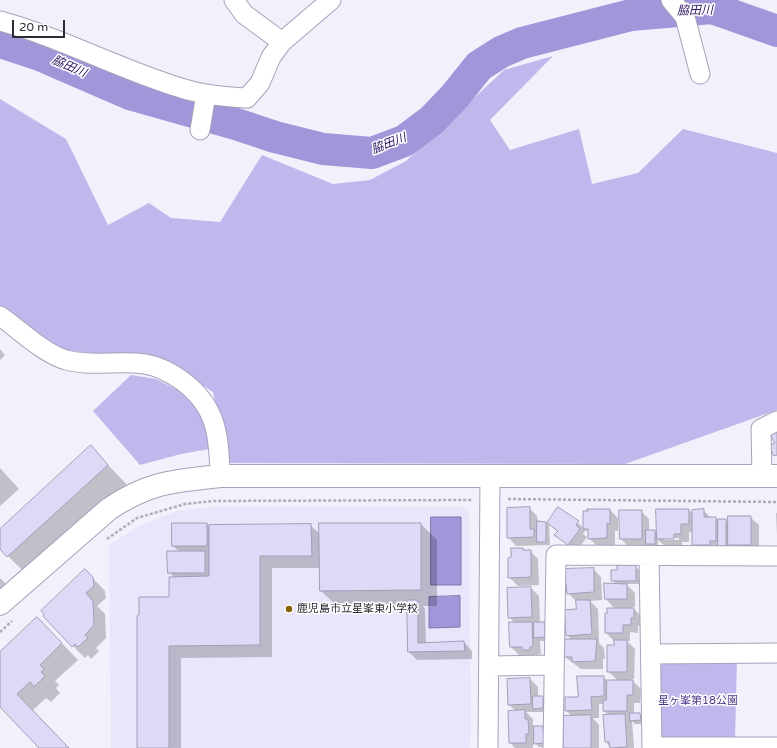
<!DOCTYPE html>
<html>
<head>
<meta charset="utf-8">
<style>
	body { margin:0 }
	#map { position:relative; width:777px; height:748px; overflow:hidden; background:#f2f0fb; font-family:"Varela Round",sans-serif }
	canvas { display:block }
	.scale { position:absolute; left:12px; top:20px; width:53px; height:18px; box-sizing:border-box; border:2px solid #2d2c36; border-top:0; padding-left:5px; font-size:12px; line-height:14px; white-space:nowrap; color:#2d2c36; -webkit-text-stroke:3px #fff; paint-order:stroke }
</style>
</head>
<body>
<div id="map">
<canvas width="777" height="748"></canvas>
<div class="scale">20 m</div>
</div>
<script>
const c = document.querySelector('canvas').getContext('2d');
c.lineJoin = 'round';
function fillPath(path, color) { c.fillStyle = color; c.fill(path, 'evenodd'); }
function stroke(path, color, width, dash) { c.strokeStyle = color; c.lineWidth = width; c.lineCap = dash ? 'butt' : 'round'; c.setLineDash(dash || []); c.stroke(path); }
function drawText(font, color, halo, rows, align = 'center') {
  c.font = font + ' "Varela Round","Noto Sans JP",sans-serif'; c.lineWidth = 3; c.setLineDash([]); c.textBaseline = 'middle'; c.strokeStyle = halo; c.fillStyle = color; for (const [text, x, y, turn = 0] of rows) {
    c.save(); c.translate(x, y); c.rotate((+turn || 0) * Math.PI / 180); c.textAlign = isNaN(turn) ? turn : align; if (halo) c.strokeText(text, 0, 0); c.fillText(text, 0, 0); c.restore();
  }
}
fillPath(new Path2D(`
	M 219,506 L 464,507 L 469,511 L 471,727 L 470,748 L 111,748 L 109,545 L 141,525 L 177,511 Z`), '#e9e6fb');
fillPath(new Path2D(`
	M 553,56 L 490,120 L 510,150 L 579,129 L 592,184 L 638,173 L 683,129 L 777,153 L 777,410 L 625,464 L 227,463 L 213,392 L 176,369 L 147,359 L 55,349 L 0,312 L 0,99 L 66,139 L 108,225 L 149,203 L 171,218 L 220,222 L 262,155 L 333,184 L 370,180 L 406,161 L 504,70 Z
	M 131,375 L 156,379 L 178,390 L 196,406 L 207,428 L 209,449 L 181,454 L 140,465 L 93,411 Z
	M 737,659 L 735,740 L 665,739 L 661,734 L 659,668 L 665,660 Z`), '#c0b8ec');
const water = new Path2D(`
	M 431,517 L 461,517 L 461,585 L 431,585 Z
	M 460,596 L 460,627 L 429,628 L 429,597 Z`);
fillPath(water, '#a196da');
stroke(water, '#7e76a9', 1);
fillPath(new Path2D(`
	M 0,349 L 5,355 L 0,360 Z
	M 91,447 L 130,488 L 31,579 L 0,548 L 0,530 Z
	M 0,468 L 19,489 L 0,506 Z
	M 529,508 L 537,516 L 538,522 L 547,524 L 559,508 L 584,528 L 588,510 L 610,510 L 618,518 L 618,531 L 615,531 L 615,546 L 597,546 L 589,538 L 589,533 L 586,530 L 583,534 L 587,537 L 576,552 L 556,535 L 558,532 L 549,524 L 550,545 L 516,546 L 508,537 Z
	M 689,510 L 693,514 L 703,510 L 711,518 L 725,520 L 729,524 L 750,517 L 759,525 L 759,552 L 737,553 L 729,545 L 729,549 L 701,553 L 693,545 L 693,532 L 689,532 L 689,542 L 682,542 L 682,547 L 666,547 L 658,540 L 658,548 L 629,547 L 621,539 L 641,511 L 649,519 L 649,531 L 654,531 L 658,534 ZM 664,538 L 679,538 L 679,540 L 664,540 Z
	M 776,513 L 777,513 L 777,534 Z
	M 173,524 L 207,524 L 210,528 L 310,525 L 321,535 L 421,524 L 437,540 L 437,606 L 423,606 L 425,609 L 426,643 L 464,642 L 472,651 L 472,659 L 417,660 L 409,652 L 409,606 L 338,607 L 321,591 L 321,568 L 272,568 L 272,657 L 181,658 L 181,748 L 138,748 L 174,577 L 169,572 L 180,552 L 173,546 Z
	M 523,549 L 525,551 L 530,551 L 538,559 L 539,585 L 518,586 L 509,577 Z
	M 635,566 L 639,570 L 639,584 L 626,584 L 635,593 L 635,607 L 632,607 L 642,617 L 641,626 L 638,626 L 638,633 L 630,632 L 630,641 L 627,641 L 635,649 L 634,679 L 631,679 L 641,689 L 640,703 L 634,703 L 634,714 L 640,714 L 644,718 L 644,724 L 635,724 L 632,721 L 634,748 L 611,748 L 606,742 L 609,716 L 604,711 L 604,704 L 599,704 L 599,718 L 593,718 L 599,725 L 599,748 L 564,748 L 572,717 L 566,710 L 603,677 L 608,681 L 618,681 L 608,671 L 615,646 L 614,641 L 606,633 L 606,614 L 615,609 L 606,599 L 616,584 L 612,580 L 618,571 Z
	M 593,569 L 601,577 L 602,600 L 590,601 L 598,609 L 599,643 L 604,648 L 605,659 L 603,659 L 603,669 L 581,669 L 565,657 L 565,640 L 572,640 L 567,635 L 577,610 L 577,602 L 568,593 L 567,587 L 564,584 Z
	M 85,570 L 105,591 L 106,598 L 97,606 L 105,614 L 106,638 L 96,648 L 99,651 L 91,659 L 88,655 L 85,658 L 73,646 Z
	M 0,578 L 12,590 L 0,601 Z
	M 531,588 L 539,596 L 540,623 L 545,623 L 549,627 L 549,641 L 540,641 L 541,654 L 538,654 L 538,658 L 531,658 L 528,655 L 519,655 L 511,647 L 515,623 L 509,617 L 508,589 Z
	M 53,634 L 78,660 L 55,681 L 59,685 L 56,688 L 60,693 L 51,702 L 46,698 L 33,710 L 68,748 L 40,748 L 0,706 L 0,654 Z
	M 530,679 L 538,687 L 538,697 L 543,697 L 546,701 L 547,712 L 526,712 L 533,719 L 533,725 L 535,727 L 543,727 L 547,731 L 547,747 L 539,747 L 533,741 L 533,748 L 515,748 L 510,743 L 516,711 L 509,705 L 508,680 Z`), '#0003');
stroke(new Path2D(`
	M 0,42 L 40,55 L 130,94 L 236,124 L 275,137 L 323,149 L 372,153 L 404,141 L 432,120 L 455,96 L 479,66 L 501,52 L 522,43 L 631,15 L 712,8 L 777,31`), '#a196da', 32);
const building = new Path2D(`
	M 777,431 L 777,455 L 774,456 L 769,446 L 775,443 L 770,434 Z
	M 91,445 L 108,465 L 7,557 L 0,549 L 0,529 Z
	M 530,507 L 530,529 L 534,529 L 534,537 L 507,538 L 507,508 Z
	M 558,507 L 579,521 L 576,525 L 580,529 L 568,545 L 554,535 L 558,531 L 547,523 Z
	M 587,509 L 610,509 L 610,524 L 607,523 L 607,538 L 588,539 L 588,529 L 583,529 L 583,511 L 588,511 Z
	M 656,509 L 689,509 L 689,524 L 681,524 L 681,534 L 674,534 L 674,539 L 657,539 Z
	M 704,509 L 704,517 L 716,517 L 716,541 L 710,541 L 710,545 L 692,545 L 692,510 Z
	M 619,510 L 642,510 L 642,539 L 620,539 Z
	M 728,516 L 751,516 L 751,545 L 728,545 Z
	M 718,519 L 726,519 L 726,546 L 718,546 Z
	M 537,521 L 546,522 L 546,542 L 537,542 Z
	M 172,523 L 207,523 L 207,546 L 172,546 Z
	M 319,523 L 421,523 L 421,590 L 320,591 Z
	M 311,524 L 312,556 L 260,556 L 260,645 L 169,646 L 169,748 L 137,748 L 137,616 L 139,615 L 139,597 L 169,597 L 169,577 L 209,576 L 209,525 Z
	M 646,530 L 655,530 L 655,544 L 646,544 Z
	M 511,548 L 523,548 L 523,550 L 531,550 L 531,577 L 508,578 L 508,558 L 511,557 Z
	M 167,551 L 205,551 L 205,573 L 168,573 Z
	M 617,565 L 636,565 L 636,581 L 611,581 L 611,570 L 617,570 Z
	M 594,568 L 594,592 L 567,594 L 566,584 L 564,584 L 563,569 Z
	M 85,569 L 93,577 L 94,586 L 86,593 L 93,601 L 94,625 L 85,635 L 88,638 L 78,647 L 75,644 L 72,647 L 43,616 L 44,614 L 41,611 Z
	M 604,583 L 627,584 L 627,599 L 605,599 Z
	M 531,587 L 532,617 L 508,618 L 507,588 Z
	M 407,600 L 418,600 L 418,643 L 464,641 L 465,651 L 408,652 Z
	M 576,600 L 590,600 L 592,634 L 566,636 L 564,610 L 576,609 Z
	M 607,608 L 634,608 L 634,618 L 631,618 L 631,625 L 623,625 L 623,633 L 605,633 L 605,613 L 607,613 Z
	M 37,617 L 62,643 L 40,665 L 44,669 L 41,672 L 45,676 L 34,687 L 30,682 L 17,694 L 69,748 L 39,748 L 0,707 L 0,652 Z
	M 509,622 L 532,622 L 533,646 L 530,647 L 530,650 L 522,650 L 522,647 L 510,647 Z
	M 534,622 L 545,622 L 545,637 L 534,638 Z
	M 564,639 L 597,639 L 595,661 L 572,662 L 572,657 L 564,657 Z
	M 614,640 L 627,640 L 627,672 L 607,672 L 607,645 L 614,645 Z
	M 577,676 L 604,676 L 604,696 L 591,697 L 592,710 L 565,711 L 565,697 L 578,697 Z
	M 530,678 L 531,704 L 508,705 L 507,679 Z
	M 607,680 L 633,680 L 633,695 L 627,695 L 627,711 L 603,711 L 603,700 L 606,700 Z
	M 533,696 L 543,696 L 543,708 L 533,709 Z
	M 525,710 L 525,719 L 528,719 L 529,734 L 526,734 L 526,743 L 509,743 L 508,711 Z
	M 630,713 L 640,713 L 641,720 L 630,721 Z
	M 625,714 L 627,747 L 610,748 L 609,742 L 605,742 L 603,715 Z
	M 591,715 L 591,748 L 563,748 L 563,716 Z
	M 534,726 L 543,726 L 544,743 L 534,744 Z`);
fillPath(building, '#ddd9f6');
stroke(building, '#a29eb8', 1);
const minor = new Path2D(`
	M 234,0 L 244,14 L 282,42
	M 671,0 L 685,17 L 700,74
	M 0,21 C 62,38 119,69 181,88 C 202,95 225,97 247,98 L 260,83 L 271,57 L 282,42 L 331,0
	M 200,130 L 206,94
	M 0,316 C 20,330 43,353 66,360 C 91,367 119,360 145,364 C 157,366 171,373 181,380 C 217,406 219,435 220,476
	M 762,476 L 761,429 L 777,421
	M 649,556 L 652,748
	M 651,654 L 777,653
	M 489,666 L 554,665
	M 652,747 L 777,747
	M 488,748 L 490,476
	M 553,748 L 556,555 L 777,556`);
const tertiary = new Path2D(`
	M 0,604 L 109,509 C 149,482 174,481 220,476 L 777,476`);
stroke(minor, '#a5a2bb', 21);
stroke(tertiary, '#a5a2bb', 24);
stroke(new Path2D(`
	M 508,499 L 777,502
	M 107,539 L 137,518 L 185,504 L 214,501 L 473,500
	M 0,632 L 12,621`), '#afadb8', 2.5, [3, 2]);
stroke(minor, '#fff', 19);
stroke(tertiary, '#fff', 22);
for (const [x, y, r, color] of [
	[289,609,4,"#886100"]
]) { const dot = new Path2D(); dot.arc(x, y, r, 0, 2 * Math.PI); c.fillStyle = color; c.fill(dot); stroke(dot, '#fff', 1.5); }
drawText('11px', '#2d2c36', '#fff', [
	["鹿児島市立星峯東小学校",297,609]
], 'left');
drawText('11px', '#4d3889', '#fff', [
	["星ヶ峯第18公園",698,701]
]);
drawText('italic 12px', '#2e1363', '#fff', [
	["脇田川",695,11,-1],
	["脇田川",69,67,24],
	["脇田川",389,144,-21]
]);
</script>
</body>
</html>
